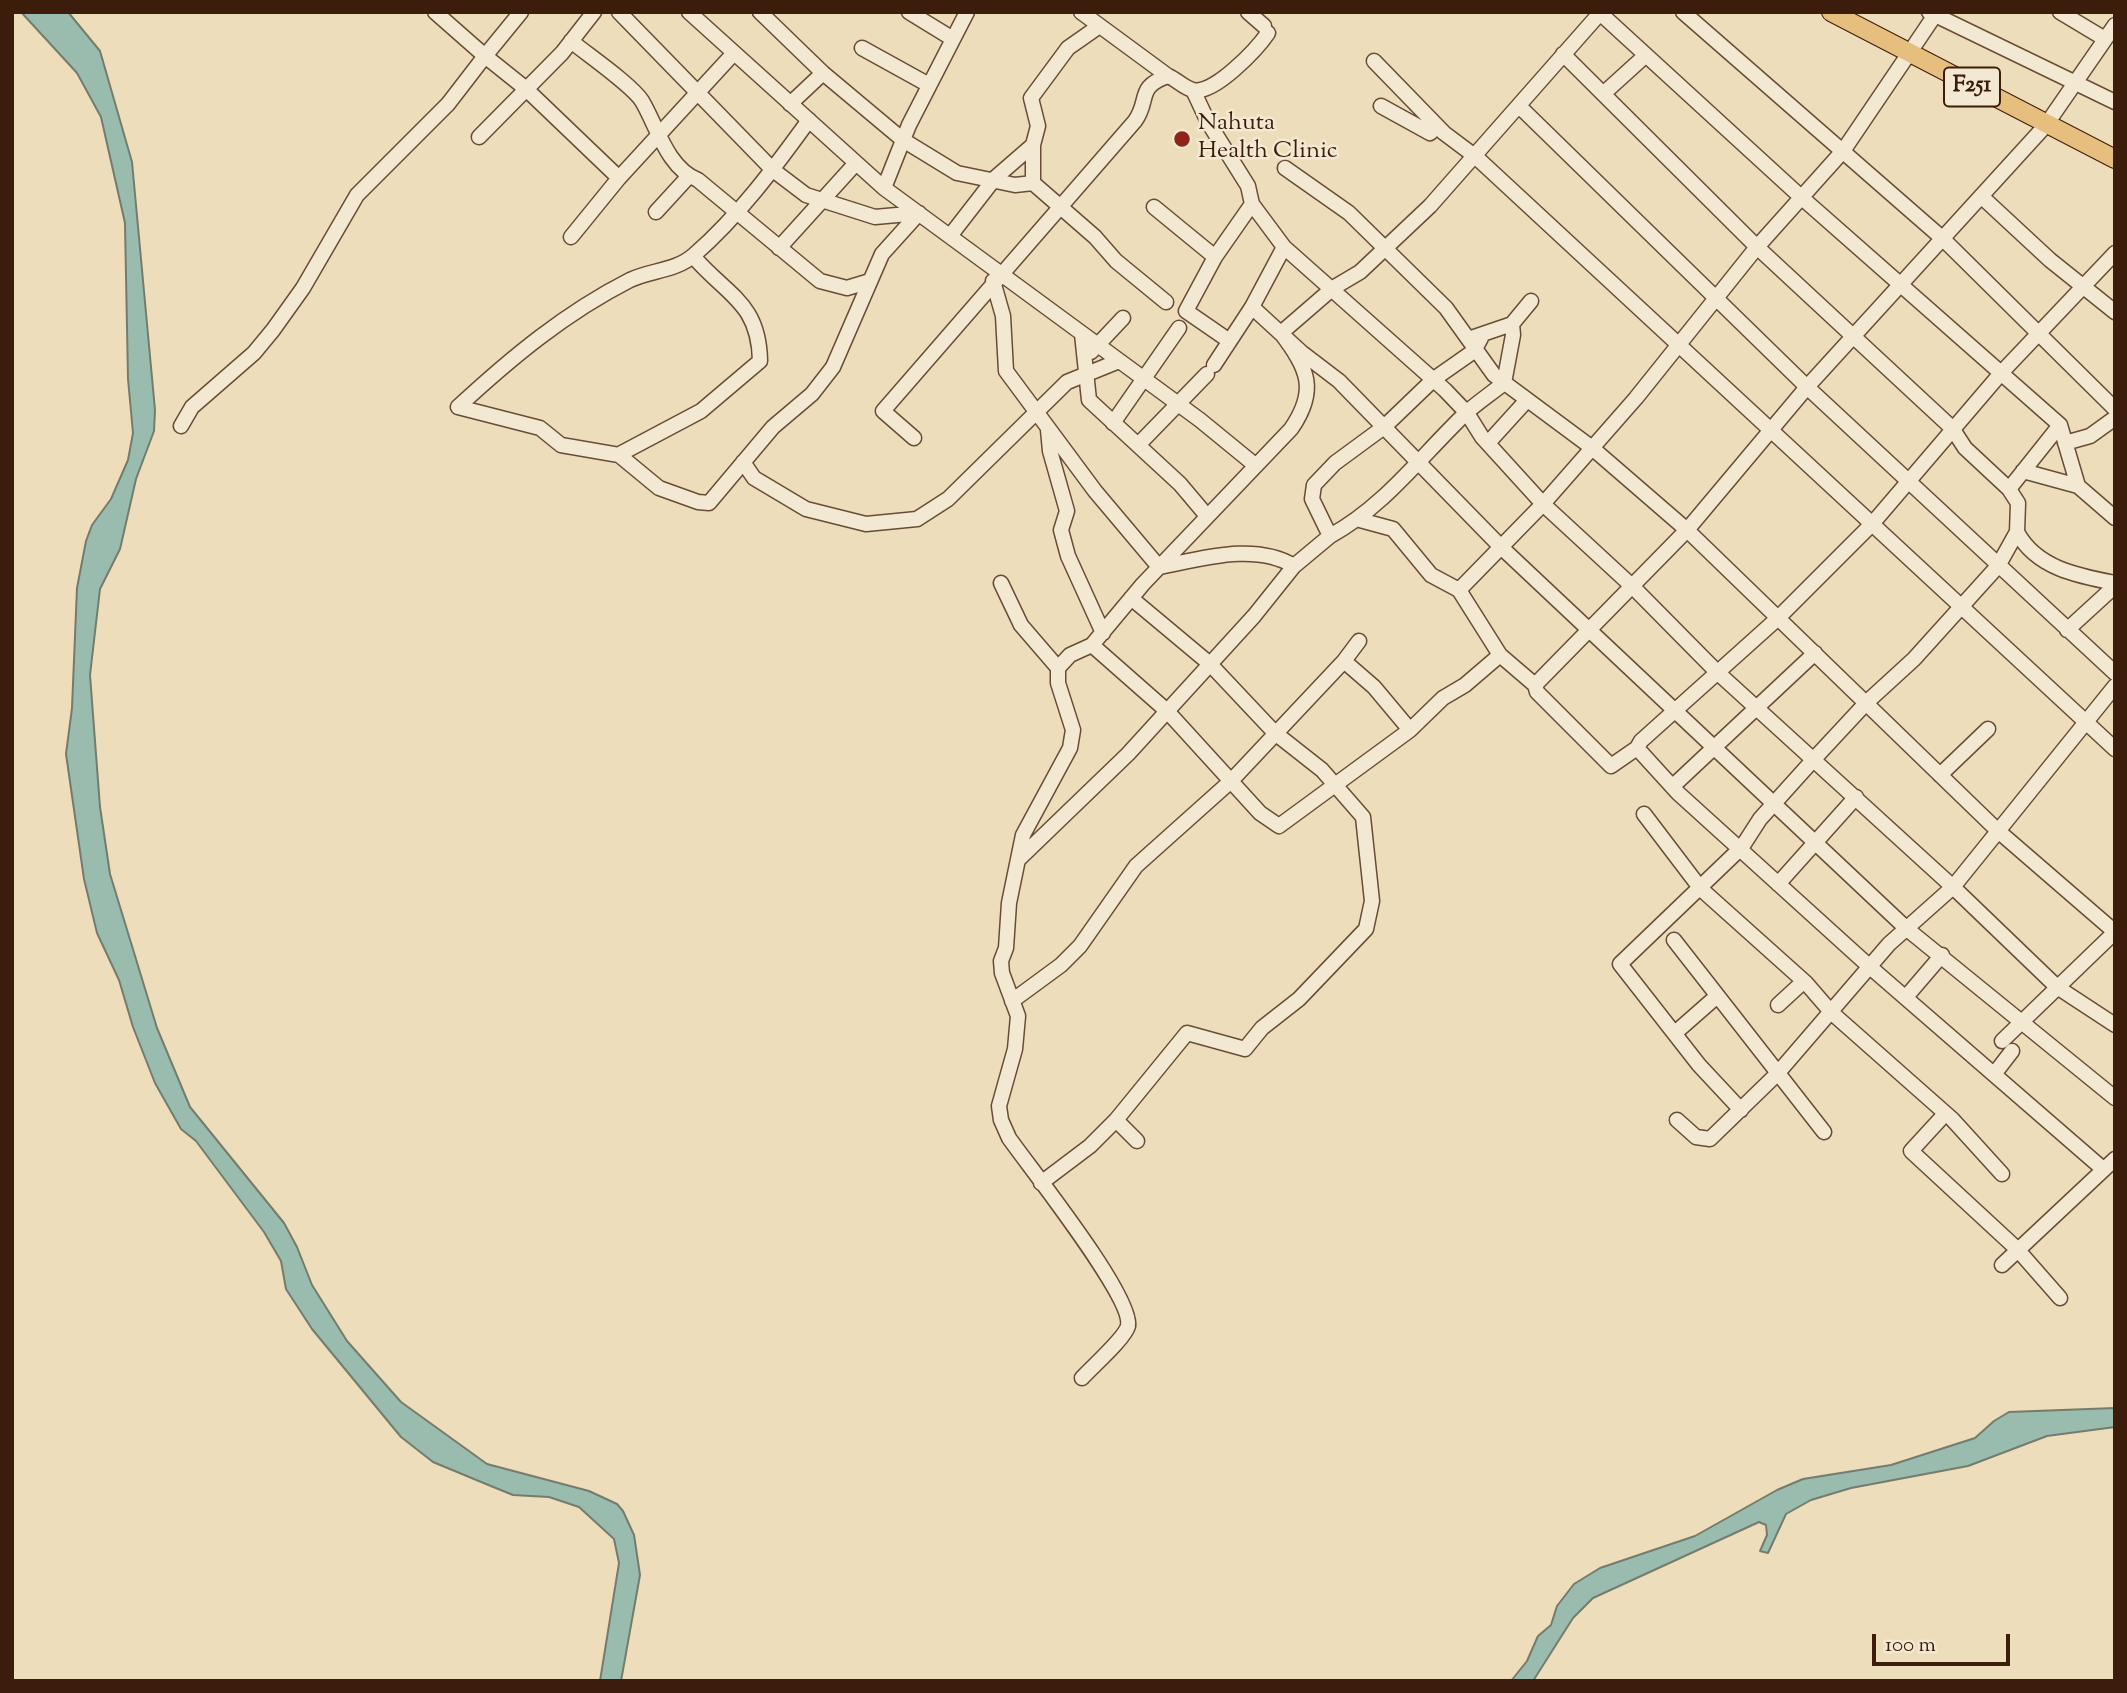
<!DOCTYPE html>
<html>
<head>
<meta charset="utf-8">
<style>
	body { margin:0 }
	#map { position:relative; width:2127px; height:1693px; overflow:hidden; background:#edddba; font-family:"Sorts Mill Goudy",serif }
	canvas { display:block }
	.frame { position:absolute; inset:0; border:14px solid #3c1c0b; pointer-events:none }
	.scale { position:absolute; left:1872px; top:1634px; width:138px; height:32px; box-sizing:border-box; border:4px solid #3c1c0b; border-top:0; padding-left:9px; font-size:21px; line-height:24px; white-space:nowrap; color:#3c1c0b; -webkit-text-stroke:5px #f3e9d2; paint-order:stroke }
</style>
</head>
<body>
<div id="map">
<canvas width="2127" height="1693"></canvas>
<div class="frame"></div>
<div class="scale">100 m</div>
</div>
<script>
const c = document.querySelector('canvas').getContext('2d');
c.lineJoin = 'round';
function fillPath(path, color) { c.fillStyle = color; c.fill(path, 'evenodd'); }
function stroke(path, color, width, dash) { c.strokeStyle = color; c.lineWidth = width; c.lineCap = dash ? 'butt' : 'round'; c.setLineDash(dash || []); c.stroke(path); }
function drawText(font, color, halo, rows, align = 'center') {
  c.font = font + ' "Sorts Mill Goudy",serif'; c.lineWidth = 5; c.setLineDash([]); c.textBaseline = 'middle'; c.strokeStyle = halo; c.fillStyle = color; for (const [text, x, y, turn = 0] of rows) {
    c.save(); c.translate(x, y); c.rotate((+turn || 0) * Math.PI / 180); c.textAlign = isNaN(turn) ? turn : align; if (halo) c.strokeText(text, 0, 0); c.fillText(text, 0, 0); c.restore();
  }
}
const water = new Path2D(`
	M 21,12 L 68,12 L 100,51 L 132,162 L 155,410 L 154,431 L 136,479 L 120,549 L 100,589 L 90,675 L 100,807 L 110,874 L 157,1028 L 190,1107 L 284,1223 L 297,1247 L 312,1285 L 347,1341 L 401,1402 L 487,1464 L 589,1491 L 617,1504 L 623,1511 L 634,1535 L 640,1575 L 621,1681 L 600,1681 L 619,1563 L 614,1539 L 579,1507 L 549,1497 L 513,1495 L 486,1484 L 433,1462 L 401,1437 L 312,1329 L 286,1289 L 281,1261 L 264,1232 L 196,1141 L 181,1129 L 155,1083 L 133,1027 L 119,980 L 97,933 L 84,879 L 66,754 L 72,708 L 77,588 L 86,541 L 92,525 L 111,499 L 128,460 L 133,433 L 128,379 L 125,223 L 101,117 L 77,73 Z
	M 2115,1408 L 2115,1427 L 2047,1436 L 1968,1466 L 1851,1488 L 1811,1500 L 1786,1514 L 1768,1553 L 1760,1551 L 1767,1535 L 1766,1525 L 1759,1522 L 1593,1598 L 1573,1618 L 1533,1681 L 1511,1681 L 1527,1661 L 1538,1636 L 1551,1625 L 1557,1606 L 1574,1584 L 1600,1568 L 1695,1536 L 1777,1490 L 1803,1479 L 1891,1465 L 1975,1438 L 1994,1421 L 2009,1412 Z`);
fillPath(water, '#99bcaf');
stroke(water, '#747c6d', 2);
const minor = new Path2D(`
	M 435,12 L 485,56 L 521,12
	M 689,12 L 884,188 L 1200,420 L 1255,465
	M 760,12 L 823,73 L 903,140 L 957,173 L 1015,185 L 1033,183 L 1095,237 L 1116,261 L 1166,302
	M 909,12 L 953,39
	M 1081,12 L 1168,76
	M 1248,12 L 1264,26
	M 1683,12 L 1942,238 L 2115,409
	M 1929,12 L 2115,102
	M 2060,12 L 2105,39
	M 1600,13 L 1801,197 L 2060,425 L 2078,486
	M 571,41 C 588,55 632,85 642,101 C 657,126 667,168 698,180 L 820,281 L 847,288 L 870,281
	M 862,48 L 929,85
	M 1563,54 L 1757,247 L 1952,428 L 1965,448 L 2009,489 L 2018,503 L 2017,532 L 1998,566 L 1914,659 L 1867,702 L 1814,759 L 1760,819 L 1742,847 L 1620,964 L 1699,1065 L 1741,1110
	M 1374,61 L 1444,133 L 1476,157 C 1689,354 1902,552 2115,749
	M 1193,90 L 1208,122 L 1248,186 L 1252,204 L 1284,247 L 1445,390 L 1467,413 L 1482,437 L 1543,504 L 1633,587 L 1717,672 L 1953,887 L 2057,987 L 2115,1025
	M 1603,94 L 1646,55
	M 790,104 L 823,73
	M 1381,106 L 1430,133 L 1437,127
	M 1520,107 L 1807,387 L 2115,673
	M 479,137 L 562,53 L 594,12
	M 1285,168 L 1349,213 L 1446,308 L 1494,375 L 1591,447 L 1687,530 L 1997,830 L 2115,932
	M 1033,183 L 1033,145 L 1038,126 L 1031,98 L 1068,48 L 1098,27
	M 884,188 L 909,125 L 967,12
	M 1981,196 L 2050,260 L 2115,312
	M 1154,207 L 1215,257
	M 656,212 L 689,176
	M 950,236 L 995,178 L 1033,145
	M 571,237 L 619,178 L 734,53
	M 779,248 L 856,163
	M 993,281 L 1003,316 L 1006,371 L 1095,491 L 1159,567 C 1201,559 1255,542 1294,566
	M 1252,307 L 1301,352 L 1339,381 L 1501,547 L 1907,929 L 2115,1098
	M 1082,334 L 1089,400 L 1180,484 L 1207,516
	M 1471,338 L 1512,324 L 1531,301
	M 1481,338 L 1474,351 L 1434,379 L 1384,427 L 1335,463 L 1314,485 L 1312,499 L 1330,536 C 1385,506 1421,456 1466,413 C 1478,402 1492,393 1504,383 L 1513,335 L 1512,324
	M 1228,340 L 1186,311 L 1215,257 L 1252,204
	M 1091,352 L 1123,318
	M 1214,365 L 1252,307 L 1284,247
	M 458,407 L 540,428 L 561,445 L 619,455 L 659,488 L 698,502 L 709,503 L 773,427 L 812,394 L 833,367 L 882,254 L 919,213 L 875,217 L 806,195 L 773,170 L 619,12
	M 458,407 C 511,358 565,313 630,280 C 651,270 676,271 694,255 C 738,217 775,167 809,120
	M 1113,423 L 1179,328
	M 181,426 L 192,407 L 254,353 L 273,330 L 303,288 L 357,195 L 448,104 L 485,56 L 525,88 L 619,178
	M 1048,430 L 1050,451 L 1067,511 L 1061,530 L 1068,556 L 1103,633
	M 914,438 L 883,411 L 1135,121 C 1150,100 1136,87 1168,76 C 1176,79 1184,88 1193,90 C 1214,95 1257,49 1268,33
	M 1488,443 L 1527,400
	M 2065,443 L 2090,436 L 2115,418
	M 1139,444 L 1207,374
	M 618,455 L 701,411 L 760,361 C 759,302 726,295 693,256
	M 743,462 L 754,478 L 806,509 L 866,524 L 917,519 L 948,499 L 1067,382 L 1119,361
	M 2023,471 L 2078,486 L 2115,518
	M 2009,489 L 2060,425
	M 1360,520 L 1393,529 L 1431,575 L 1459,590 L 1500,655 L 1535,685 L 1537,692 L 1611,766 L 1637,748 L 1641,741 L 1777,619 L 1872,524 L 2002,372 L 2115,253
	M 2017,532 C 2036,568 2078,576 2115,583
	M 1001,583 L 1021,625 L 1058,668
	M 1459,590 L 1543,504 L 1636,398 L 1757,247 L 1843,151 L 1937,12
	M 2067,630 L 2115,586
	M 1092,645 L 1167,711 L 1260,813 L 1279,826 L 1410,730 L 1374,687 L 1344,661
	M 1535,685 L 1687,530 L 1807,387 L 2046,125 L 2115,25
	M 1410,730 L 1443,698 L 1465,685 L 1500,655
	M 1637,748 L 1678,793 L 1870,967 L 2103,1169
	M 1940,775 L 1988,729
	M 1673,786 L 1815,653
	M 1644,814 L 1701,889 L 1806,983 L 1832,1013 L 1952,1119 L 2002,1174
	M 1018,860 L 1128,754 L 1254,616 L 1294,566 L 1330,536
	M 1778,884 L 1856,797
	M 1674,940 L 1824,1132
	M 1906,997 L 1942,955
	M 1012,1001 L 1061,965 L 1080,946 L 1136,866 L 1231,781 L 1344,661 L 1359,641
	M 1778,1005 L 1803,982
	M 1675,1033 L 1716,997
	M 2002,1041 L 2115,932
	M 1995,1073 L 2012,1051
	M 1945,1114 L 1911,1151 L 2017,1249 L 2060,1298
	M 1116,1120 L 1137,1141
	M 1677,1120 L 1696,1137 L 1710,1139 L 1777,1074 L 1889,944 L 1953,887 L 2115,686
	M 1041,1183 L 1090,1146 L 1116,1120 L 1187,1033 L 1245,1049 L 1262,1028 L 1299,999 L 1366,929 L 1372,901 L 1363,817 L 1322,770 L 1275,733 L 1210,664 L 1131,598
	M 2002,1265 L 2115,1159
	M 1082,1378 C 1092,1367 1125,1338 1128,1326 C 1134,1298 1030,1168 1009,1138 L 1001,1120 L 999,1106 L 1015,1049 L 1018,1016 L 1002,973 L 1001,961 L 1006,948 L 1009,903 L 1023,835 L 1070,748 L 1073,730 L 1058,683 L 1058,668 L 1070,655 L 1092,645 L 1143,584 L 1291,429 C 1318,390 1308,369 1281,333 L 1333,288 L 1360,272 L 1430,206 L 1601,12`);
const major = new Path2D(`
	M 1831,12 L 2115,159`);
stroke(minor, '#684c37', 17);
stroke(major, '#3c1c0b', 20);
stroke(minor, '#f3e9d2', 14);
stroke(major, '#e6be7d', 18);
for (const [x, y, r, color] of [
	[1182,139,9,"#8f2418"]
]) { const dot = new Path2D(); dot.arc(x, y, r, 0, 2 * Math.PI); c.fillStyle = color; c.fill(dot); stroke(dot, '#f3e9d2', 2.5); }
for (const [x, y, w] of [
	[1972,87,56]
]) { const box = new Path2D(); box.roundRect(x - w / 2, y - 19.5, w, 39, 5); c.fillStyle = '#f3e9d2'; c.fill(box); stroke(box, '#3c1c0b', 2); }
drawText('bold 23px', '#3c1c0b', null, [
	["F251",1972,87]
]);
drawText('24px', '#3c1c0b', '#f3e9d2', [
	["Nahuta",1198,125],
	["Health Clinic",1198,153]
], 'left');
</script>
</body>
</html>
